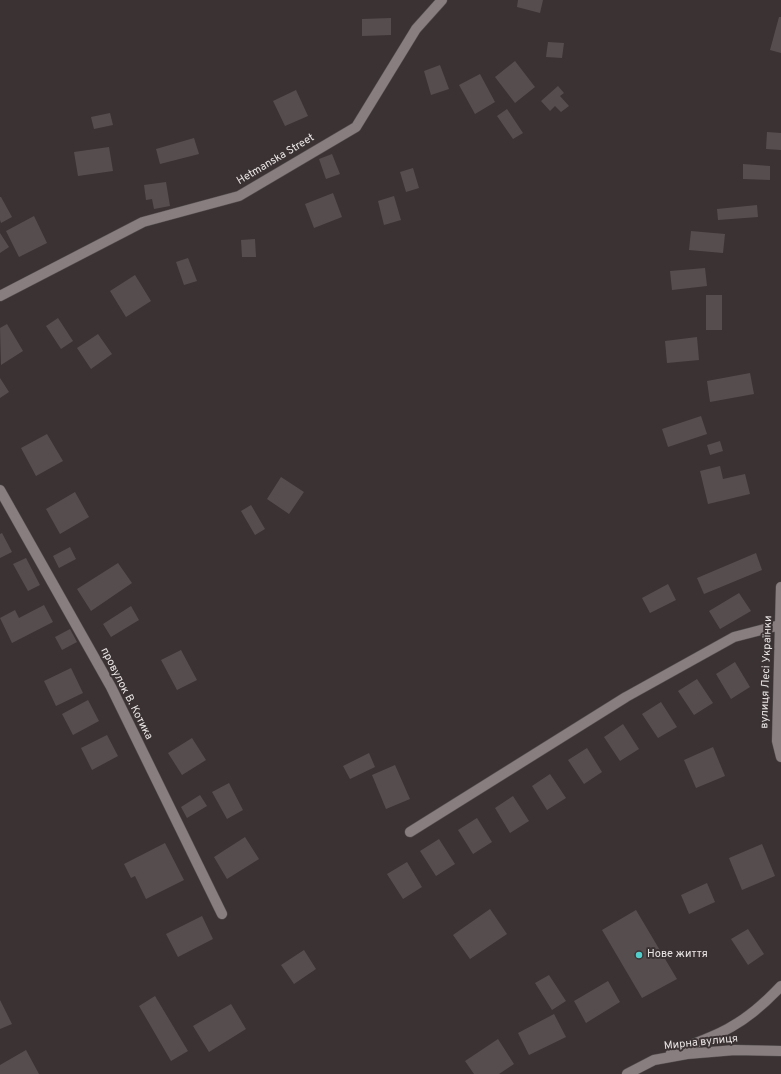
<!DOCTYPE html>
<html>
<head>
<meta charset="utf-8">
<style>
	body { margin:0 }
	canvas { display:block; background:#3a3233 }
</style>
</head>
<body>
<canvas width="781" height="1074"></canvas>
<script>
const c = document.querySelector('canvas').getContext('2d');
c.lineJoin = 'round';
function fillPath(path, color) { c.fillStyle = color; c.fill(path, 'evenodd'); }
function stroke(path, color, width, dash) { c.strokeStyle = color; c.lineWidth = width; c.lineCap = dash ? 'butt' : 'round'; c.setLineDash(dash || []); c.stroke(path); }
function drawText(font, color, halo, rows, align = 'center') {
  c.font = font + ' Overpass,sans-serif'; c.lineWidth = 4; c.setLineDash([]); c.textBaseline = 'middle'; c.strokeStyle = halo; c.fillStyle = color; for (const [text, x, y, turn = 0] of rows) {
    c.save(); c.translate(x, y); c.rotate((+turn || 0) * Math.PI / 180); c.textAlign = isNaN(turn) ? turn : align; if (halo) c.strokeText(text, 0, 0); c.fillText(text, 0, 0); c.restore();
  }
}
fillPath(new Path2D(`
	M 518,0 L 543,0 L 540,13 L 517,7 Z
	M 779,17 L 781,17 L 781,53 L 770,50 Z
	M 391,18 L 391,35 L 362,36 L 362,19 Z
	M 548,42 L 564,43 L 562,58 L 546,57 Z
	M 515,61 L 535,87 L 515,103 L 495,77 Z
	M 440,65 L 449,89 L 431,95 L 424,71 Z
	M 480,74 L 495,102 L 475,114 L 459,85 Z
	M 558,86 L 564,93 L 560,96 L 569,106 L 561,112 L 555,106 L 550,111 L 541,101 Z
	M 296,90 L 308,116 L 285,126 L 273,101 Z
	M 507,109 L 523,133 L 513,139 L 497,116 Z
	M 110,113 L 113,125 L 94,129 L 91,117 Z
	M 767,132 L 781,133 L 781,150 L 766,149 Z
	M 194,138 L 199,154 L 160,164 L 156,149 Z
	M 109,147 L 113,171 L 78,176 L 74,152 Z
	M 332,154 L 340,174 L 326,179 L 319,159 Z
	M 743,164 L 770,166 L 770,180 L 743,179 Z
	M 413,168 L 419,188 L 406,192 L 400,172 Z
	M 166,182 L 170,206 L 154,209 L 152,199 L 146,200 L 144,185 Z
	M 333,193 L 342,217 L 314,228 L 305,204 Z
	M 394,196 L 401,220 L 384,225 L 378,201 Z
	M 0,197 L 1,197 L 12,217 L 1,223 L 0,220 Z
	M 757,205 L 758,217 L 718,220 L 717,209 Z
	M 34,216 L 47,243 L 19,257 L 6,231 Z
	M 691,231 L 725,234 L 723,253 L 689,250 Z
	M 0,233 L 9,247 L 0,253 Z
	M 255,239 L 256,257 L 242,257 L 241,240 Z
	M 188,258 L 197,281 L 184,285 L 176,262 Z
	M 705,268 L 707,286 L 672,290 L 670,271 Z
	M 135,275 L 151,301 L 126,317 L 110,291 Z
	M 706,295 L 722,295 L 722,330 L 706,330 Z
	M 58,318 L 73,341 L 61,349 L 46,326 Z
	M 7,324 L 23,351 L 1,365 L 0,328 Z
	M 98,334 L 112,354 L 91,369 L 77,348 Z
	M 697,337 L 699,360 L 667,363 L 665,341 Z
	M 750,373 L 754,394 L 710,402 L 707,381 Z
	M 0,378 L 9,392 L 0,398 Z
	M 701,416 L 707,434 L 668,447 L 662,429 Z
	M 47,434 L 63,461 L 36,476 L 21,448 Z
	M 720,441 L 723,451 L 710,455 L 707,445 Z
	M 720,466 L 723,479 L 745,474 L 750,494 L 708,504 L 700,471 Z
	M 281,477 L 304,492 L 289,514 L 267,499 Z
	M 75,492 L 89,517 L 60,534 L 46,509 Z
	M 251,505 L 265,529 L 255,535 L 241,511 Z
	M 2,533 L 12,552 L 0,558 L 0,534 Z
	M 70,547 L 76,559 L 59,568 L 53,556 Z
	M 756,553 L 762,570 L 704,594 L 697,578 Z
	M 26,558 L 40,585 L 28,591 L 13,564 Z
	M 118,563 L 132,583 L 91,611 L 77,589 Z
	M 668,584 L 676,600 L 650,613 L 642,598 Z
	M 739,593 L 751,611 L 720,629 L 709,611 Z
	M 44,605 L 53,622 L 12,643 L 0,618 L 15,610 L 19,618 Z
	M 131,606 L 139,620 L 111,637 L 103,624 Z
	M 70,629 L 77,642 L 62,650 L 55,637 Z
	M 181,650 L 197,680 L 177,690 L 161,660 Z
	M 735,662 L 750,687 L 731,699 L 716,674 Z
	M 71,668 L 83,693 L 56,706 L 44,681 Z
	M 697,679 L 713,703 L 694,715 L 678,691 Z
	M 88,700 L 99,721 L 73,735 L 62,714 Z
	M 661,702 L 677,727 L 658,738 L 642,714 Z
	M 623,724 L 639,749 L 620,761 L 604,737 Z
	M 107,735 L 118,756 L 92,770 L 81,748 Z
	M 192,738 L 206,760 L 182,775 L 168,753 Z
	M 713,747 L 725,776 L 696,788 L 684,760 Z
	M 587,748 L 602,772 L 584,784 L 568,760 Z
	M 369,753 L 375,767 L 350,779 L 343,766 Z
	M 395,765 L 410,799 L 386,809 L 372,775 Z
	M 550,774 L 566,798 L 547,810 L 532,786 Z
	M 229,783 L 243,810 L 227,819 L 212,792 Z
	M 200,795 L 207,806 L 187,818 L 181,807 Z
	M 513,796 L 529,821 L 510,833 L 495,808 Z
	M 477,818 L 492,842 L 473,854 L 458,830 Z
	M 245,837 L 259,859 L 227,879 L 214,857 Z
	M 439,839 L 455,864 L 436,876 L 420,851 Z
	M 165,843 L 184,880 L 146,899 L 135,876 L 131,878 L 124,864 Z
	M 762,844 L 775,876 L 742,890 L 729,858 Z
	M 407,862 L 422,887 L 403,899 L 387,874 Z
	M 707,883 L 715,902 L 689,914 L 681,895 Z
	M 490,909 L 507,934 L 470,959 L 453,935 Z
	M 636,910 L 677,979 L 642,998 L 602,930 Z
	M 202,916 L 213,939 L 178,957 L 166,934 Z
	M 748,929 L 764,954 L 748,965 L 731,939 Z
	M 304,950 L 316,969 L 294,984 L 281,965 Z
	M 549,975 L 566,1001 L 552,1010 L 535,983 Z
	M 608,981 L 620,1002 L 586,1023 L 574,1001 Z
	M 155,996 L 188,1051 L 171,1061 L 139,1006 Z
	M 0,1000 L 12,1024 L 0,1029 Z
	M 231,1004 L 246,1029 L 209,1052 L 193,1026 Z
	M 554,1014 L 566,1037 L 529,1055 L 518,1033 Z
	M 498,1039 L 514,1064 L 499,1074 L 474,1074 L 465,1061 Z
	M 26,1050 L 39,1074 L 0,1074 L 0,1065 Z`), '#564d4e');
const minor = new Path2D(`
	M 0,296 L 143,222 L 239,196 L 356,127 L 416,29 L 442,0
	M 0,490 L 111,687 L 222,914
	M 781,587 L 777,741 L 781,757
	M 410,832 L 626,697 L 734,637 L 780,625
	M 671,1053 C 691,1044 713,1038 731,1027 C 751,1016 766,1002 781,986
	M 627,1074 L 654,1060 L 687,1054 L 735,1050 L 781,1051`);
stroke(minor, '#554f50', 11);
stroke(minor, '#887e7f', 10);
for (const [x, y, r, color] of [
	[639,955,4,"#53cdc9"]
]) { const dot = new Path2D(); dot.arc(x, y, r, 0, 2 * Math.PI); c.fillStyle = color; c.fill(dot); stroke(dot, '#3a3233', 1.5); }
drawText('11px', '#eae5e5', '#3a3233', [
	["Hetmanska Street",276,160,-31],
	["вулиця Лесі Українки",767,672,-88],
	["провулок В. Котика",126,694,63],
	["Мирна вулиця",701,1043,-6]
]);
drawText('11px', '#eae5e5', '#3a3233', [
	["Нове життя",647,955]
], 'left');
</script>
</body>
</html>
